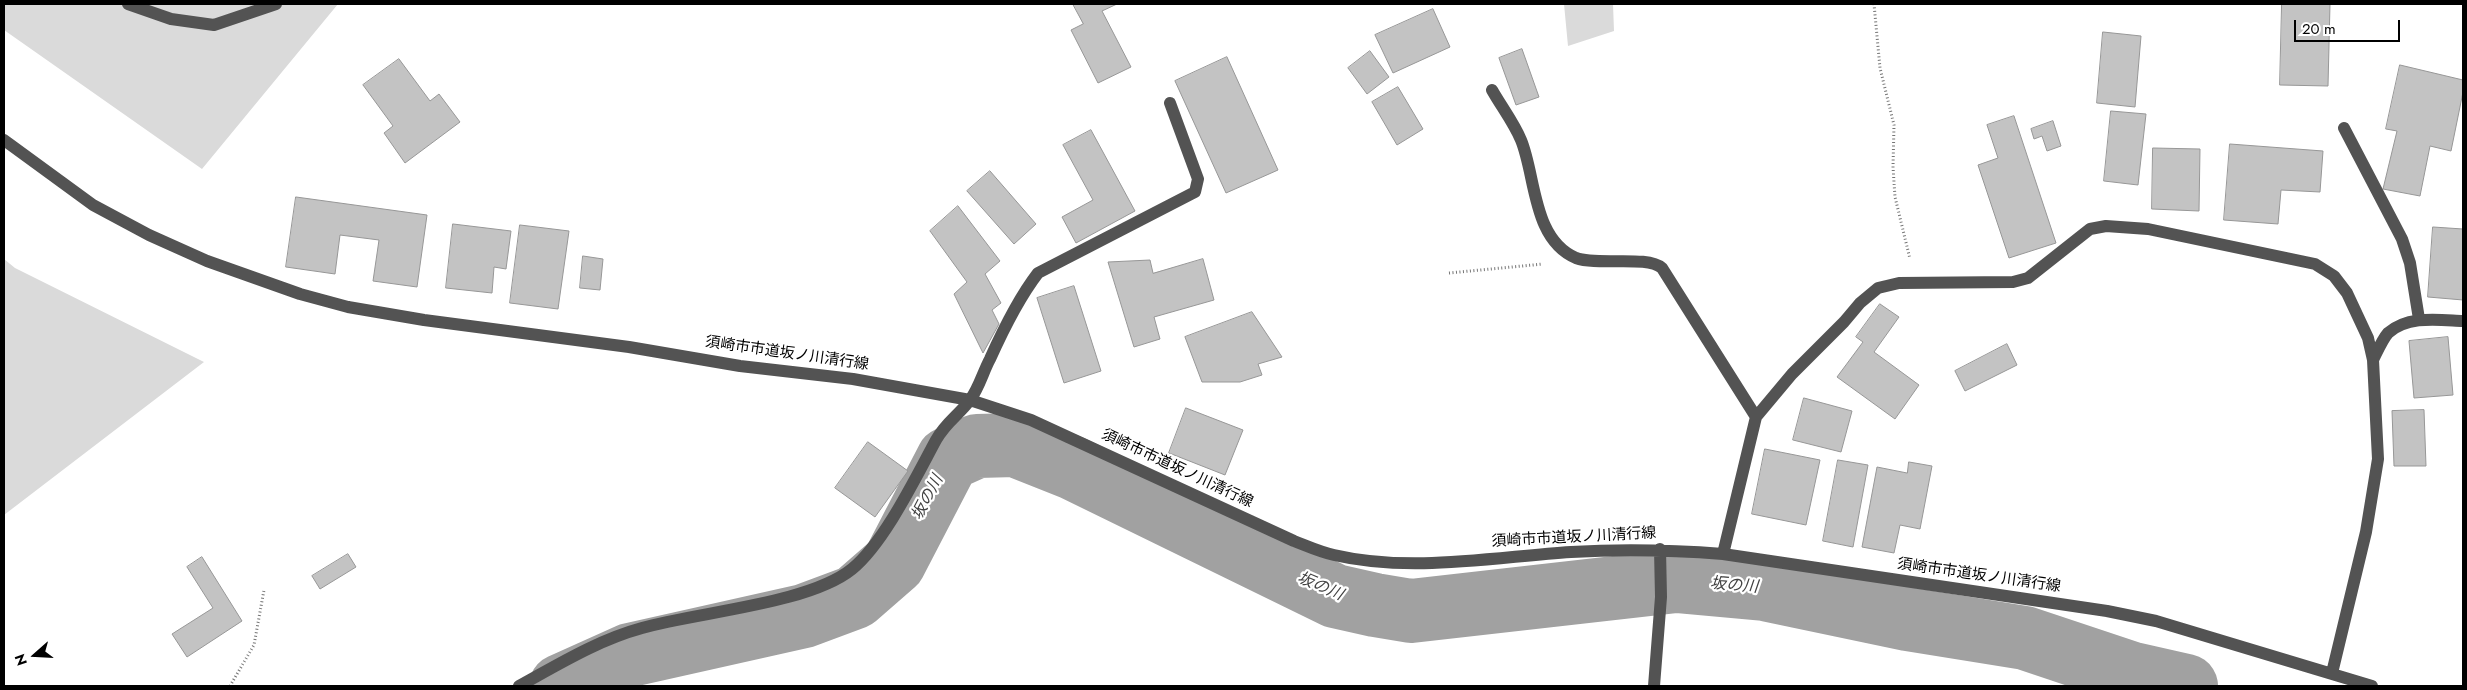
<!DOCTYPE html>
<html>
<head>
<meta charset="utf-8">
<style>
	body { margin:0 }
	#map { position:relative; width:2467px; height:690px; overflow:hidden; background:#fff; font-family:Jost,sans-serif }
	canvas { display:block }
	.frame { position:absolute; inset:0; border:5px solid #000; pointer-events:none }
	.north { position:absolute; left:10px; top:630px; width:50px; height:50px; -webkit-text-stroke:4px #fff; paint-order:stroke; rotate:251deg; font-size:14px; font-weight:700; line-height:20px; text-align:center; color:#000 }
	.north::after { content:''; display:block; margin:auto; width:18px; height:22px; background:#000; clip-path:polygon(50% 0,100% 100%,50% 72%,0 100%) }
	.scale { position:absolute; left:2294px; top:20px; width:106px; height:22px; box-sizing:border-box; border:2px solid #000; border-top:0; padding-left:6px; font-size:15px; line-height:18px; white-space:nowrap; color:#000; -webkit-text-stroke:4px #fff; paint-order:stroke }
</style>
</head>
<body>
<div id="map">
<canvas width="2467" height="690"></canvas>
<div class="frame"></div>
<div class="north">N</div>
<div class="scale">20 m</div>
</div>
<script>
const c = document.querySelector('canvas').getContext('2d');
c.lineJoin = 'round';
function fillPath(path, color) { c.fillStyle = color; c.fill(path, 'evenodd'); }
function stroke(path, color, width, dash) { c.strokeStyle = color; c.lineWidth = width; c.lineCap = dash ? 'butt' : 'round'; c.setLineDash(dash || []); c.stroke(path); }
function drawText(font, color, halo, rows, align = 'center') {
  c.font = font + ' Jost,"Noto Sans JP",sans-serif'; c.lineWidth = 4.5; c.setLineDash([]); c.textBaseline = 'middle'; c.strokeStyle = halo; c.fillStyle = color; for (const [text, x, y, turn = 0] of rows) {
    c.save(); c.translate(x, y); c.rotate((+turn || 0) * Math.PI / 180); c.textAlign = isNaN(turn) ? turn : align; if (halo) c.strokeText(text, 0, 0); c.fillText(text, 0, 0); c.restore();
  }
}
fillPath(new Path2D(`
	M 4,4 L 338,4 L 202,169 L 4,30 Z
	M 1564,4 L 1613,4 L 1614,31 L 1568,46 Z
	M 4,259 L 15,268 L 204,362 L 4,515 Z`), '#dadada');
stroke(new Path2D(`
	M 561,686 L 630,655 L 804,616 L 855,597 L 894,563 L 948,459 L 977,446 L 1015,445 L 1073,468 L 1335,596 L 1375,605 L 1411,611 L 1676,581 L 1764,589 L 1907,619 L 2025,638 L 2133,674 L 2186,686`), '#a1a1a1', 64);
const building = new Path2D(`
	M 1073,4 L 1117,4 L 1102,11 L 1131,67 L 1098,83 L 1071,30 L 1083,24 Z
	M 2282,4 L 2330,4 L 2328,86 L 2280,85 Z
	M 1433,9 L 1450,47 L 1393,73 L 1375,35 Z
	M 2103,32 L 2141,36 L 2135,107 L 2097,103 Z
	M 1522,49 L 1539,97 L 1516,105 L 1499,58 Z
	M 1370,51 L 1389,77 L 1367,94 L 1348,68 Z
	M 1227,57 L 1278,170 L 1226,193 L 1175,81 Z
	M 399,59 L 430,101 L 439,94 L 460,122 L 405,163 L 384,133 L 393,126 L 363,85 Z
	M 2400,65 L 2463,80 L 2463,92 L 2451,151 L 2430,146 L 2420,196 L 2383,189 L 2397,131 L 2386,129 Z
	M 1398,87 L 1423,129 L 1397,145 L 1372,102 Z
	M 2111,111 L 2146,114 L 2138,185 L 2104,181 Z
	M 2014,116 L 2056,243 L 2009,258 L 1978,165 L 1998,158 L 1987,125 Z
	M 2053,121 L 2061,146 L 2047,151 L 2042,136 L 2034,139 L 2031,129 Z
	M 1091,130 L 1135,211 L 1076,243 L 1062,217 L 1093,200 L 1063,145 Z
	M 2230,144 L 2323,151 L 2320,192 L 2281,190 L 2278,224 L 2224,220 Z
	M 2153,148 L 2200,149 L 2199,211 L 2152,209 Z
	M 990,171 L 1036,224 L 1014,244 L 967,191 Z
	M 296,197 L 427,215 L 417,287 L 373,281 L 379,240 L 340,235 L 335,274 L 286,267 Z
	M 958,206 L 1000,261 L 985,274 L 1001,303 L 992,310 L 999,324 L 983,353 L 954,294 L 967,282 L 930,231 Z
	M 453,224 L 511,231 L 506,269 L 494,267 L 492,293 L 446,288 Z
	M 520,225 L 569,231 L 558,309 L 510,303 Z
	M 2433,227 L 2463,229 L 2463,300 L 2428,297 Z
	M 583,256 L 603,259 L 600,290 L 580,288 Z
	M 1203,259 L 1214,300 L 1154,317 L 1160,339 L 1134,347 L 1108,262 L 1150,260 L 1153,273 Z
	M 1074,286 L 1101,371 L 1064,383 L 1037,298 Z
	M 1880,304 L 1899,317 L 1874,352 L 1919,385 L 1895,419 L 1837,377 L 1863,342 L 1856,337 Z
	M 1252,312 L 1282,357 L 1258,364 L 1262,375 L 1240,382 L 1202,382 L 1185,337 Z
	M 2448,337 L 2453,395 L 2414,398 L 2409,341 Z
	M 2007,344 L 2017,365 L 1965,391 L 1955,371 Z
	M 1804,398 L 1852,411 L 1841,452 L 1793,440 Z
	M 1186,408 L 1243,430 L 1225,475 L 1169,453 Z
	M 2424,410 L 2426,466 L 2394,466 L 2392,411 Z
	M 868,442 L 908,471 L 875,517 L 835,488 Z
	M 1765,449 L 1820,460 L 1806,525 L 1752,514 Z
	M 1838,460 L 1868,465 L 1853,547 L 1823,541 Z
	M 1909,462 L 1932,466 L 1920,529 L 1900,525 L 1894,553 L 1862,547 L 1877,467 L 1907,473 Z
	M 348,554 L 356,567 L 320,589 L 312,576 Z
	M 202,557 L 242,621 L 187,657 L 172,634 L 213,608 L 187,567 Z`);
fillPath(building, '#c3c3c3');
stroke(building, '#979797', 1);
stroke(new Path2D(`
	M 1874,4 L 1880,68 L 1894,125 L 1893,167 L 1895,197 L 1910,259
	M 1449,273 L 1543,264
	M 230,686 L 254,645 L 264,590`), '#757575', 3, [1, 2.5]);
stroke(new Path2D(`
	M 128,4 L 171,19 L 214,25 L 276,4
	M 1492,90 C 1501,106 1514,123 1521,140 C 1536,176 1532,239 1576,258 C 1598,266 1647,255 1662,268 L 1756,417
	M 2344,128 L 2402,239 L 2410,263 L 2419,319
	M 4,140 L 93,205 L 149,235 L 207,261 L 300,294 L 348,307 L 424,320 L 629,347 L 740,366 L 853,379 L 970,400 L 1031,420 L 1294,541 C 1307,546 1320,552 1334,555 C 1411,573 1494,557 1571,552 C 1623,549 1672,550 1723,554 L 2107,611 L 2156,621 L 2372,686
	M 2373,360 C 2377,352 2382,340 2388,333 C 2408,315 2439,320 2463,321
	M 1723,554 L 1756,417 L 1792,374 L 1844,322 L 1860,303 L 1878,288 L 1899,283 L 2013,282 L 2028,278 L 2090,229 L 2106,226 L 2148,229 L 2315,264 L 2334,276 L 2347,293 L 2368,338 L 2373,360 L 2378,459 L 2366,532 L 2332,673
	M 519,686 C 559,664 598,640 642,628 C 697,612 809,604 852,569 C 884,543 916,477 936,440 C 946,422 959,415 970,400 C 979,388 983,372 990,359 C 1003,330 1018,299 1038,273 L 1195,192 L 1198,179 L 1170,103
	M 1654,686 L 1661,597 L 1660,549`), '#535353', 12);
drawText('15px', '#000', '#fff', [
	["須崎市市道坂ノ川清行線",787,354,8],
	["須崎市市道坂ノ川清行線",1177,469,25],
	["須崎市市道坂ノ川清行線",1574,538,-3],
	["須崎市市道坂ノ川清行線",1979,576,8]
]);
drawText('italic 16px', '#424242', '#fff', [
	["坂の川",928,498,-62],
	["坂の川",1734,586,5],
	["坂の川",1320,587,23]
]);
</script>
</body>
</html>
